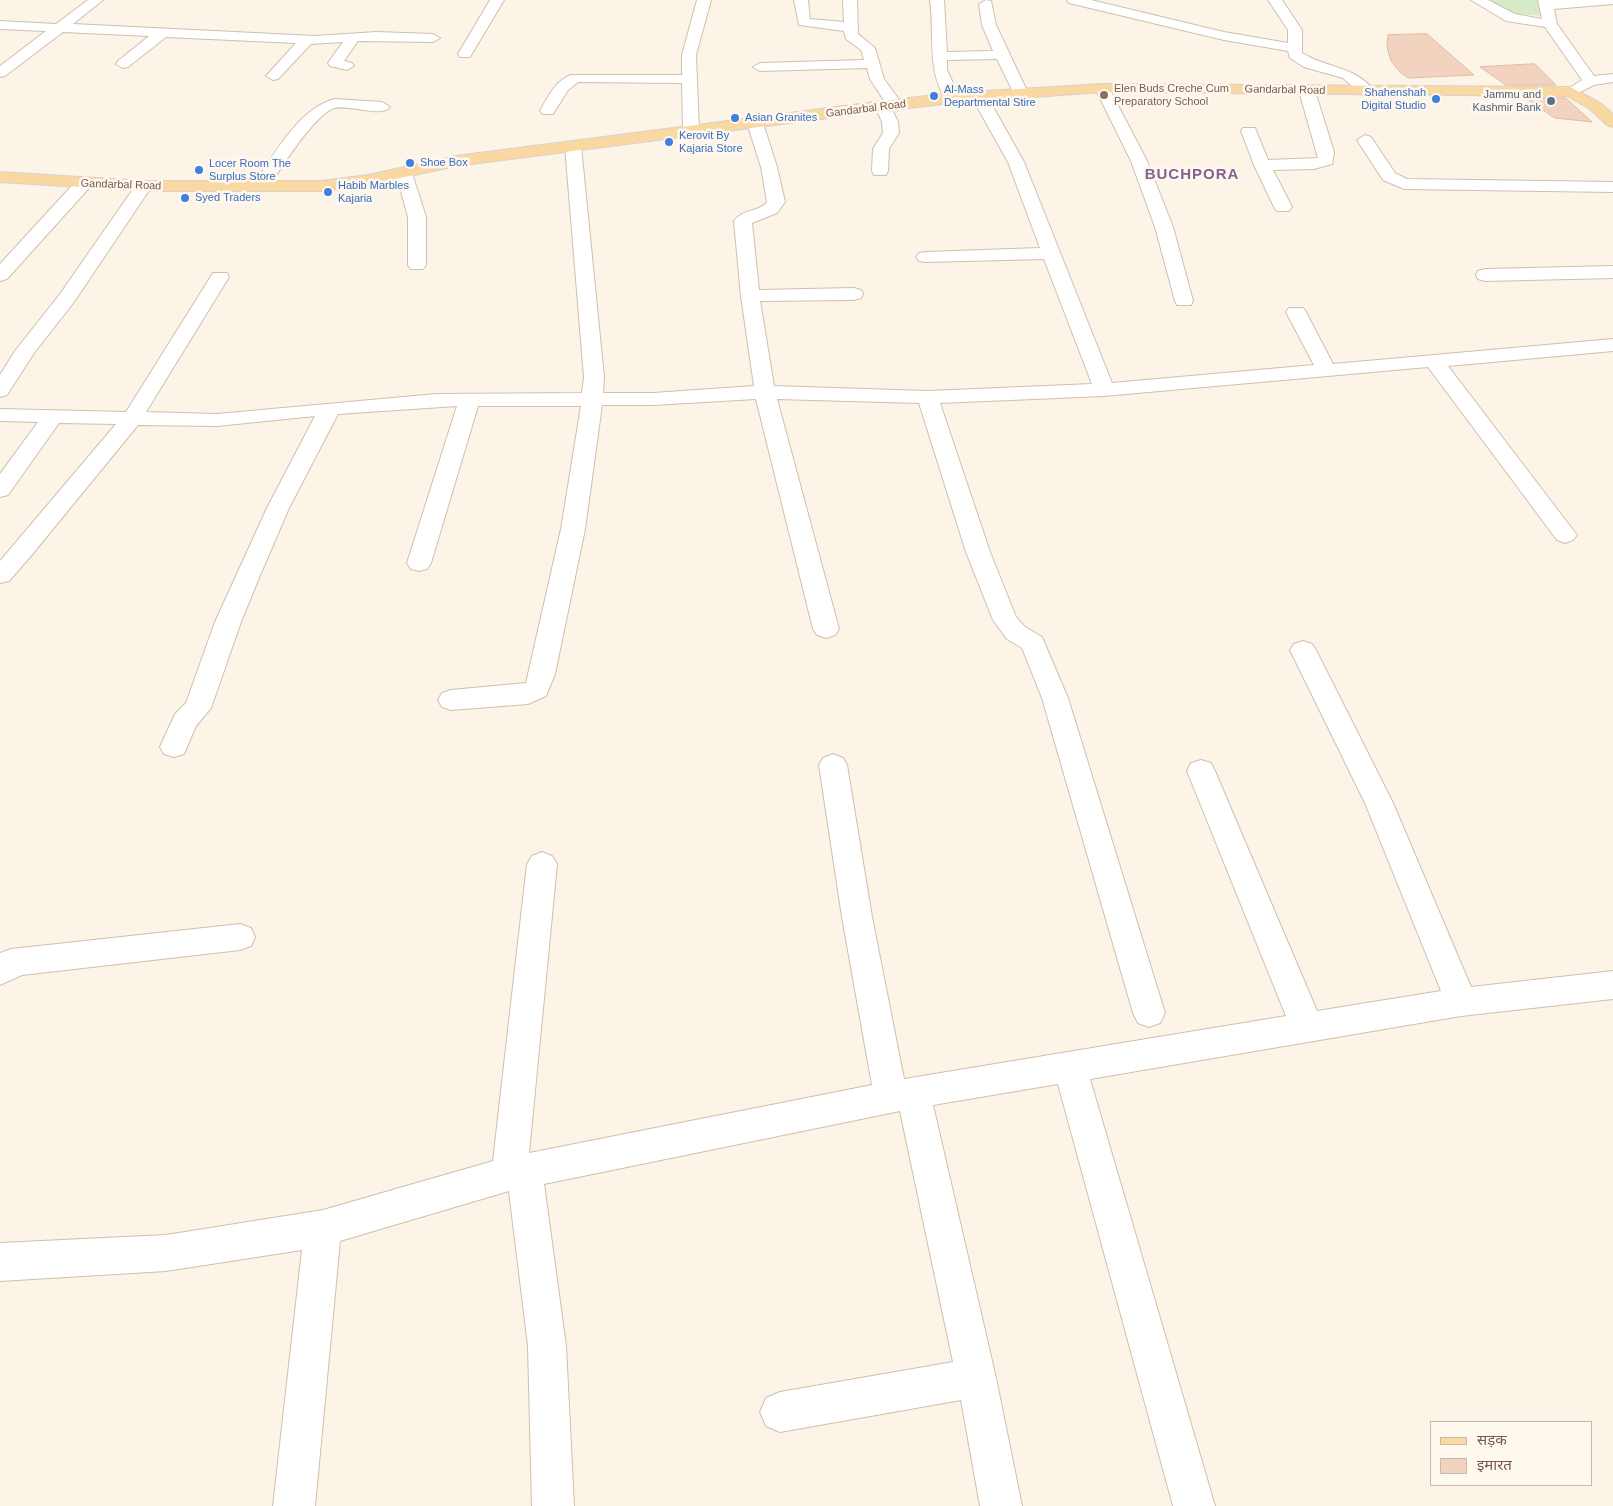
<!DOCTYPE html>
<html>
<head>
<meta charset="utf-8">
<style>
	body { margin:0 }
	#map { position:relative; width:1613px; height:1506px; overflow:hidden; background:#fcf4e7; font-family:Helvetica,"Noto Sans Devanagari",sans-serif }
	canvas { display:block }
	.legend { position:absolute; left:1430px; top:1421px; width:162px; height:65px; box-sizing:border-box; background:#fff8ee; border:1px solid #c9b9ad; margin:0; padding:6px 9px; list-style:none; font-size:15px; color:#775a4b }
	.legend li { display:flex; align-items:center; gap:10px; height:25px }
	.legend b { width:25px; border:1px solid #c9b9ad }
</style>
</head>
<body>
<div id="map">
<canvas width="1613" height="1506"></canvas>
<ul class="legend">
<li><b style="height:6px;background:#fad8a1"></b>सड़क</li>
<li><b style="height:14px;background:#f2d3bf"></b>इमारत</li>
</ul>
</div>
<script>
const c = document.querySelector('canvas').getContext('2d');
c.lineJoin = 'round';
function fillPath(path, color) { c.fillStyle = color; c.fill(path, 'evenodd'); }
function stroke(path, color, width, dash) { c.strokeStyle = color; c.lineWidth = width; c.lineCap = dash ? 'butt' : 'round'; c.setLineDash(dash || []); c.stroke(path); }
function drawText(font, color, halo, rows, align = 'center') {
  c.font = font + ' Helvetica,sans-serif'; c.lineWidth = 5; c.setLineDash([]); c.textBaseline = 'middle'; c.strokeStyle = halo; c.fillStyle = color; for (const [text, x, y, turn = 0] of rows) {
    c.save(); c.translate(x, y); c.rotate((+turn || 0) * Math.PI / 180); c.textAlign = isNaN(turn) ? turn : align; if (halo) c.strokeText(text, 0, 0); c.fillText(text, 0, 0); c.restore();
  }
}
fillPath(new Path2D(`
	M 1490,0 L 1538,0 L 1543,16 L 1510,13 Z`), '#d5eac5');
const building = new Path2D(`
	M 1427,34 L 1474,75 L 1408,78 L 1399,71 L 1391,61 L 1387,47 L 1388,35 Z
	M 1535,64 L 1556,85 L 1506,85 L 1480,67 Z
	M 1525,98 L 1566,98 L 1592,122 L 1555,118 Z`);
fillPath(building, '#f2d3bf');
stroke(building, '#e4b99f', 1);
const minor = new Path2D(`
	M 88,0 L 103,0 L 73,24 L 315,36 L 376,32 L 433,34 L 440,38 L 433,42 L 358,41 L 344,61 L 352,63 L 354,66 L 347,70 L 330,66 L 328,63 L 343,42 L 311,44 L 278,79 L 273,80 L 266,76 L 296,43 L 166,37 L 128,67 L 123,68 L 116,64 L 118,61 L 149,36 L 63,32 L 5,76 L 0,77 L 0,66 L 46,31 L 0,29 L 0,21 L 56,24 Z
	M 490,0 L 504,0 L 470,57 L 460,57 L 458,54 Z
	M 697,0 L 711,0 L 696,55 L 699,131 L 697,134 L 685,134 L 683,131 L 682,83 L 578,82 L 568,90 L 553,114 L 543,114 L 540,111 C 548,97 555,81 571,75 L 682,75 L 682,55 Z
	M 794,0 L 808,0 L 810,19 L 844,22 L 843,0 L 857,0 L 858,34 L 875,48 L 884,79 L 903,105 L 900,108 L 892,109 L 898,122 L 899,133 L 889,149 L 888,171 L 886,175 L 874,175 L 872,171 L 873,149 L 883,133 L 882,122 L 875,106 L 878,103 L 885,102 L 870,79 L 867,68 L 760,71 L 753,67 L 760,63 L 864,60 L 861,50 L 846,39 L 844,31 L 799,25 Z
	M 930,0 L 944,0 L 947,52 L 993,51 L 982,25 L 979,4 L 986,0 L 991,1 L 996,25 L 1028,93 L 1025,96 L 1015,96 L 997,59 L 947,60 L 947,70 L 960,98 L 957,101 L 947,101 C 926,71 935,35 930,0 Z
	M 1067,0 L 1091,0 L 1224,32 L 1288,43 L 1288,30 L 1268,0 L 1282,0 L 1302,30 L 1302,53 C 1326,68 1356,66 1374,91 L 1366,96 L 1361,94 L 1343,78 L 1304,67 L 1290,58 L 1288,51 L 1224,40 L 1069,3 Z
	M 1471,0 L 1488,0 L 1515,14 L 1542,19 L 1538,0 L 1613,0 L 1613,4 L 1554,9 L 1557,24 L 1594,76 L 1613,74 L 1613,82 L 1594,85 L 1574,95 L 1569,93 L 1566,90 L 1582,80 L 1545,27 L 1506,21 Z
	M 1102,84 L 1109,88 L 1147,161 L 1173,227 L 1193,301 L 1191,305 L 1177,305 L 1175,301 L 1155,227 L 1131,161 L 1095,88 Z
	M 1307,86 L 1315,91 L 1334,152 L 1332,164 L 1314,169 L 1273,170 L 1292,207 L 1289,211 L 1277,211 L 1274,207 L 1254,165 L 1241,131 L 1243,128 L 1255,128 L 1268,160 L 1318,158 L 1299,91 Z
	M 979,91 L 987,96 L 1024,162 L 1112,383 L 1314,365 L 1286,312 L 1289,308 L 1303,308 L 1306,312 L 1333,364 L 1613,339 L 1613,351 L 1448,366 L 1573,530 L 1577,535 L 1573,540 L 1565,543 L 1557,540 L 1428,367 L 1104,396 L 940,403 L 990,552 L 1016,617 L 1025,627 L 1042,637 L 1068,698 L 1165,1013 L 1160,1023 L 1149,1027 L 1138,1023 L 1133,1013 L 1042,698 L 1022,648 L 1007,639 L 993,620 L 966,552 L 919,403 L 777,399 L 839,629 L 835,635 L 826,638 L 817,635 L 813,629 L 756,399 L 653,405 L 602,405 L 585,529 L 555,674 L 546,696 L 528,704 L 451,710 L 442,707 L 438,700 L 442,693 L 451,690 L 526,683 L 561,529 L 581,406 L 478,406 L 431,563 L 427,569 L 419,571 L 411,569 L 407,563 L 457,406 L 338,414 L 289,508 L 261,573 L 241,622 L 211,708 L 196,726 L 184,754 L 174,757 L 164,754 L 160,747 L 175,714 L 186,703 L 215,622 L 267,508 L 315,416 L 217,426 L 138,425 L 30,557 L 9,581 L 0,583 L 0,561 L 116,424 L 59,423 L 8,495 L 0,497 L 0,474 L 38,422 L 0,421 L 0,409 L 126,412 L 213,273 L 227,273 L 229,277 L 146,412 L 217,414 L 436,394 L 582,393 L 584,377 L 565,146 L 573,141 L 581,146 L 604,377 L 603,393 L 653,393 L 754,386 L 741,296 L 734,221 C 742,209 759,212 767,202 L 761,167 L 747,123 L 755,118 L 763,123 L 777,167 L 785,202 L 777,213 L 752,223 L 759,290 L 854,288 L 861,290 L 863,294 L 861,298 L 854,300 L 760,301 L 774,386 L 928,391 L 1092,384 L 1044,259 L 925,262 L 919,261 L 916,257 L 919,253 L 925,252 L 1040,248 L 1008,162 L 971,96 Z
	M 335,99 L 382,102 L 390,107 C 382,118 348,104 334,108 C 313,116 279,171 266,191 L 254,191 L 252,187 C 272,158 299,107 335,99 Z
	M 1365,135 L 1371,137 L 1395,173 L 1407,179 L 1613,182 L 1613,192 L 1404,189 L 1383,180 L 1357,140 Z
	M 404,168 L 410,169 L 412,173 L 426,217 L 426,265 L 423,269 L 411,269 L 408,265 L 408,217 L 396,173 L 398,169 Z
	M 84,178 L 90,179 L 92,183 L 90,187 L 7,279 L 0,281 L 0,264 L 78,179 Z
	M 144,181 L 150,182 L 152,186 L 74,302 L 34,353 L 7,395 L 0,397 L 0,375 L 15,351 L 60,294 L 138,182 Z
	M 1613,266 L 1613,278 L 1485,281 L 1478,279 L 1476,275 L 1478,271 L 1485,269 Z
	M 1303,641 L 1312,644 L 1316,650 L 1393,803 L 1471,987 L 1613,971 L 1613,999 L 1461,1016 L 1090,1079 L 1215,1506 L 1173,1506 L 1058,1084 L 933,1105 L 996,1378 L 1022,1506 L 980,1506 L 961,1400 L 780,1432 L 766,1426 L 760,1412 L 766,1398 L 780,1392 L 953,1362 L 900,1111 L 544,1184 L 566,1346 L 574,1506 L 532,1506 L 528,1346 L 509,1191 L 340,1241 L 315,1506 L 273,1506 L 302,1250 L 166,1271 L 0,1281 L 0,1243 L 166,1235 L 323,1210 L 493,1161 L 527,864 L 532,856 L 542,852 L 552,856 L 557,864 L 529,1153 L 872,1085 L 842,917 L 819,765 L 823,758 L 833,754 L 843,758 L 847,765 L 872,917 L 904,1079 L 1286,1016 L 1187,771 L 1191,763 L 1201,760 L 1211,763 L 1215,771 L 1317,1011 L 1441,991 L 1365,803 L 1290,650 L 1294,644 Z
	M 240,924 L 251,928 L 255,937 L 251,946 L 240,950 L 22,975 L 0,985 L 0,953 L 11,949 Z`);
const major = new Path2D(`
	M 1102,84 L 1570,87 L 1600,103 L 1613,114 L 1613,127 L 1607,125 L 1590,109 L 1567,96 L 1102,92 L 952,103 L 883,111 L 456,166 L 368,185 L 322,191 L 144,191 L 0,182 L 0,172 L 144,181 L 322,181 L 368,175 L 456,156 L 883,101 L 952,93 Z`);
stroke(minor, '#d1beaf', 2);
stroke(major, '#d9d1cd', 2);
fillPath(minor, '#fff');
fillPath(major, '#fad8a1');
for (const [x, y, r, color] of [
	[1104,95,5,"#8d6e63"],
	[934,96,5,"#3f7fe0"],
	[1436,99,5,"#3f7fe0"],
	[1551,101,5,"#5c6f8a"],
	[735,118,5,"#3f7fe0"],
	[669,142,5,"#3f7fe0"],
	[410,163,5,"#3f7fe0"],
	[199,170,5,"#3f7fe0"],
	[328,192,5,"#3f7fe0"],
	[185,198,5,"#3f7fe0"]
]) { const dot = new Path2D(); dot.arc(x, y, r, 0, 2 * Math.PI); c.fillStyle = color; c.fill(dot); stroke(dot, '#fff8ee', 2); }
drawText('11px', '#785e54', '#fff8ee', [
	["Elen Buds Creche Cum",1114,89],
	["Preparatory School",1114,102]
], 'left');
drawText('11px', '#366cbe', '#fff8ee', [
	["Al-Mass",944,90],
	["Departmental Stire",944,103],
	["Shahenshah",1426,93,"right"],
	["Digital Studio",1426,106,"right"],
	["Asian Granites",745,118],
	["Kerovit By",679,136],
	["Kajaria Store",679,149],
	["Shoe Box",420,163],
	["Locer Room The",209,164],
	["Surplus Store",209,177],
	["Habib Marbles",338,186],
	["Kajaria",338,199],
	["Syed Traders",195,198]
], 'left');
drawText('11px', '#775a4b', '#fff8ee', [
	["Gandarbal Road",1285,90,1],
	["Gandarbal Road",866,109,-7],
	["Gandarbal Road",121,185,2]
]);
drawText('11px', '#4e5e75', '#fff8ee', [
	["Jammu and",1541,95],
	["Kashmir Bank",1541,108]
], 'right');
c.letterSpacing = '1px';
drawText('bold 15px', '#826393', '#fff8ee', [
	["BUCHPORA",1192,175]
]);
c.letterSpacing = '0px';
</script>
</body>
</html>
